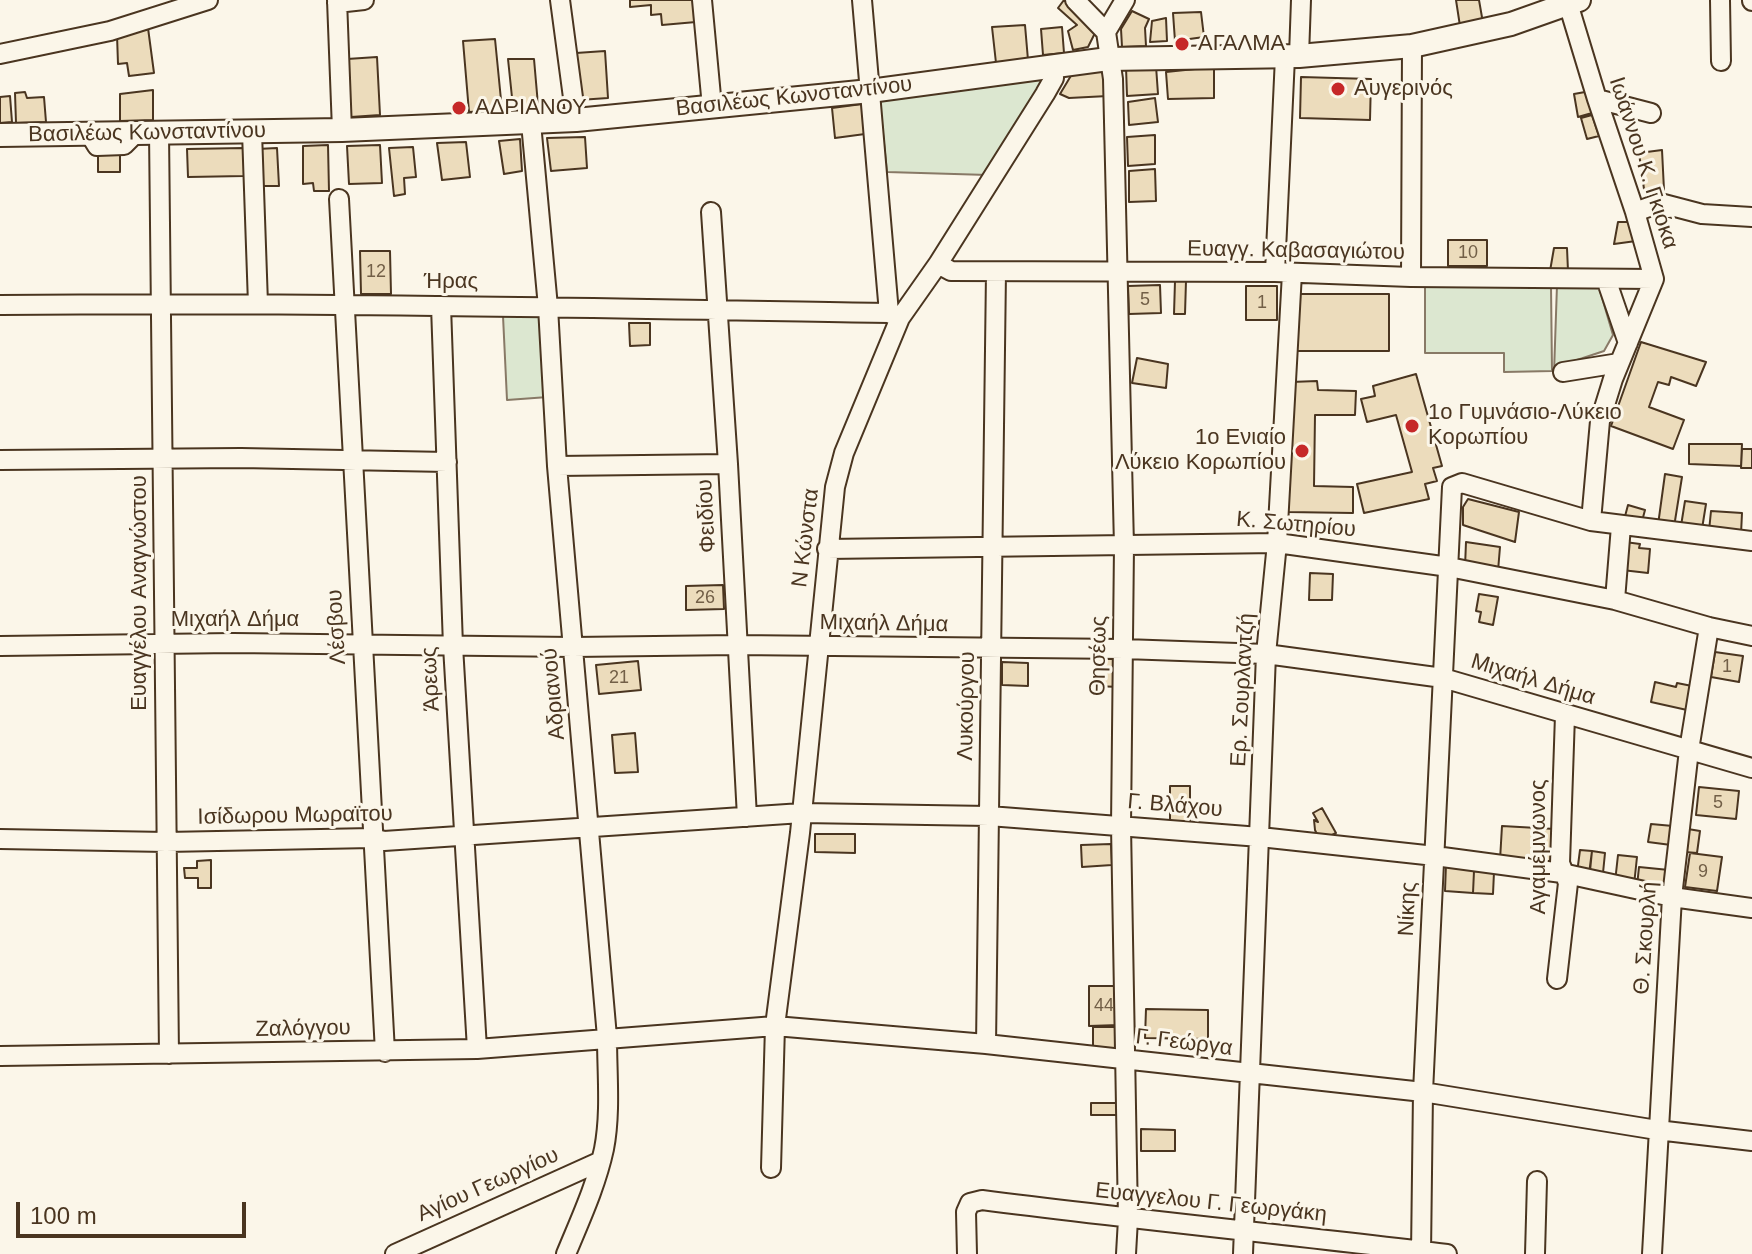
<!DOCTYPE html>
<meta charset="utf-8">
<style>
body{margin:0}
#map{position:relative;width:1752px;height:1254px;overflow:hidden;background:#fbf6e9;font-family:Arial,sans-serif}
canvas{display:block}
.scale{position:absolute;left:16px;top:1202px;width:230px;height:36px;box-sizing:border-box;border:4px solid #4a3520;border-top:0;padding-left:10px;font-size:24px;line-height:28px;white-space:nowrap;color:#4a3520;-webkit-text-stroke:6px #fbf6e9;paint-order:stroke}
</style>
<div id="map">
<canvas width="1752" height="1254"></canvas>
<div class="scale">100 m</div>
</div>
<script>
const ctx = document.querySelector('canvas').getContext('2d');
ctx.lineJoin = 'round';
function fillPath(path, color) {
  ctx.fillStyle = color;
  ctx.fill(path, 'evenodd');
}
function trace(path, color, width, dash) {
  ctx.strokeStyle = color;
  ctx.lineWidth = width;
  ctx.lineCap = dash ? 'butt' : 'round';
  ctx.setLineDash(dash || []);
  ctx.stroke(path);
}
function drawText(font, color, halo, rows, align = 'center') {
  ctx.font = font + ' Arial,sans-serif';
  ctx.lineWidth = 6;
  ctx.setLineDash([]);
  ctx.textBaseline = 'middle';
  ctx.strokeStyle = halo;
  ctx.fillStyle = color;
  for (const [text, x, y, turn = 0] of rows) {
    ctx.save();
    ctx.translate(x, y);
    ctx.rotate((+turn || 0) * Math.PI / 180);
    ctx.textAlign = isNaN(turn) ? turn : align;
    if (halo) ctx.strokeText(text, 0, 0);
    ctx.fillText(text, 0, 0);
    ctx.restore();
  }
}
const green = new Path2D(`
 M1045 78 988 175 887 172 879 95Z
 M1598 284 1613 335 1604 351 1562 365 1554 373 1557 285Z
 M1551 286 1552 371 1504 372V353H1425V287Z
 M540 315 548 397 507 400 503 316Z`);
fillPath(green, '#dce7d0');
trace(green, '#887966', 2);
const building = new Path2D(`
 M630 0H694L696 22 662 25 661 14 651 15V5L630 7Z
 M1064 0 1096 31 1088 47 1073 50 1068 31 1077 25 1058 8Z
 M1456 0H1479L1483 23 1460 26Z
 M1132 11 1149 19 1145 28 1146 46 1122 47 1121 29Z
 M1201 12 1204 37 1175 41 1173 13Z
 M1166 18 1167 41 1150 42 1152 21Z
 M1025 25 1028 60 996 63 992 27Z
 M1062 27 1064 53 1043 55 1041 29Z
 M148 28 154 73 129 76 127 63 118 64 117 35Z
 M495 39 502 110 469 112 463 41Z
 M605 51 608 98 579 100 576 53Z
 M377 57 380 115 351 117 347 59Z
 M508 59H534L538 105 513 107Z
 M1156 66 1158 94 1127 96 1126 67Z
 M1214 67V98L1168 99 1166 72Z
 M1107 71 1108 96 1069 98 1060 94 1072 74Z
 M1301 77 1371 79 1370 120 1300 118Z
 M153 90V120L120 121V94Z
 M25 92 27 98 44 97 46 122 16 123 15 93Z
 M1585 92 1592 113 1578 117 1574 94Z
 M10 96 12 122 0 123V97Z
 M1155 98 1158 122 1129 125 1128 102Z
 M862 104 865 134 835 138 832 108Z
 M1592 115 1599 136 1587 139 1581 118Z
 M1155 135V164L1128 166 1127 137Z
 M585 137 587 168 551 171 547 138Z
 M520 139 522 171 504 174 499 141Z
 M466 142 470 177 442 180 437 143Z
 M328 145 329 191H314L313 183 303 184V146Z
 M380 145 382 183 349 184 347 146Z
 M413 147 416 177 404 178 405 194 394 196 389 148Z
 M98 148H120V172H98Z
 M244 148V176L188 177 187 149Z
 M277 148 279 186H260L257 149Z
 M1662 150 1664 190 1644 189 1639 153Z
 M1155 169 1156 201 1129 202V171Z
 M1618 222H1631L1636 241 1614 244Z
 M1448 240H1487V266H1448Z
 M1554 248H1567L1568 271H1550Z
 M360 251H390L391 294H361Z
 M1175 281H1186L1185 314H1174Z
 M1160 285 1161 313 1129 314 1128 286Z
 M1246 286H1277V320H1246Z
 M1296 294H1389V351H1297Z
 M629 323H650V345L630 346Z
 M1641 342 1706 362 1696 386 1671 377 1669 385 1658 382 1649 407 1684 420 1673 449 1611 426Z
 M1137 358 1168 364 1166 388 1132 383Z
 M1416 374 1442 466 1433 468 1437 481 1425 484 1429 499 1364 513 1357 484 1412 472 1396 415 1367 422 1361 399 1375 396 1373 386Z
 M1317 381 1318 390 1356 391 1355 415H1315L1314 486 1353 487V513L1287 512 1291 382Z
 M1689 444H1742L1741 466 1689 464Z
 M1742 449H1752V468H1741Z
 M1665 474 1682 477 1674 527 1658 525Z
 M1468 499 1519 512 1515 542 1463 525V507Z
 M1685 501 1706 504 1701 535 1680 532Z
 M1628 505 1645 510 1641 525 1624 520Z
 M1711 511 1742 513 1741 534 1709 531Z
 M1466 542 1500 547 1498 571 1465 567Z
 M1625 542 1640 544 1639 548 1650 549 1648 573 1622 570Z
 M1310 573 1333 574 1332 600H1309Z
 M723 585 724 609 686 610V586Z
 M1479 594 1498 597 1493 625 1479 622 1481 612 1476 611Z
 M1715 652 1743 656 1739 682 1711 677Z
 M1094 659H1120V687L1094 686Z
 M638 661 641 690 599 694 596 665Z
 M1002 662 1028 663V686L1002 685Z
 M1655 682 1676 687 1677 683 1692 686 1687 710 1651 702Z
 M635 733 638 772 615 773 612 735Z
 M1170 786H1190V824H1170Z
 M1699 787 1739 791 1736 819 1696 815Z
 M1322 808 1336 833 1320 841 1315 830 1314 820 1318 822 1313 813Z
 M1651 824 1673 826 1671 845 1648 842Z
 M1502 826 1555 829 1553 863 1500 860Z
 M1688 829 1700 831 1697 853 1685 852Z
 M815 834H855V853L815 852Z
 M1111 844 1112 865 1082 867 1081 845Z
 M1580 850 1592 851 1589 874 1577 873Z
 M1592 851 1605 853 1603 873 1590 871Z
 M1690 853 1722 857 1717 891 1685 887Z
 M1618 855 1637 857 1634 885 1615 882Z
 M211 860V888H198V878H185L184 868H197V861Z
 M1446 864 1474 871 1473 893 1445 891Z
 M1639 867 1669 870 1667 890 1637 886Z
 M1474 871 1494 872 1493 894 1473 893Z
 M1089 986H1119V1025L1089 1026Z
 M1146 1009 1208 1010V1039L1145 1038Z
 M1093 1027H1120L1119 1053H1093Z
 M1091 1103H1116L1117 1115H1091Z
 M1141 1129 1175 1130V1151H1141Z`);
fillPath(building, '#ecdcbc');
trace(building, '#4a3520', 2);
const minor = new Path2D(`
 M337 0 342 130
 M560 0 576 120
 M702 0 712 107
 M862 0 889 313
 M1075 0 1106 32
 M1125 0 1106 32 1113 79 1124 546 1121 826 1128 1219 1126 1254
 M1567 0 1597 99 1635 212 1654 279 1613 379 1600 421 1591 521
 M1720 0 1721 61
 M1752 0V1
 M337 3 364 0
 M0 54 110 31 208 0
 M1299 56 1301 0
 M1597 99 1651 113
 M531 123 548 307 557 466 607 1037C607 1074 611 1113 604 1149 596 1186 580 1220 566 1254
 M159 132 169 1054
 M252 132 258 304
 M89 133 97 146 124 145 137 132
 M339 199 385 1052
 M711 212 728 464 747 817
 M1635 212 1660 203 1702 214 1752 217
 M938 264 951 271 1275 272 1411 277 1654 279
 M1275 272 1285 57
 M1411 277 1412 46
 M1606 279 1628 343
 M0 305C296 302 593 308 889 313L900 318
 M441 306 453 646 477 1049
 M1563 372 1619 363
 M0 460 241 458 447 462
 M557 466 728 464
 M827 549 1277 543 1449 567 1615 600 1709 627 1752 636
 M1615 600 1621 526
 M0 646 233 643 573 647 737 645 1124 649 1266 654 1443 678 1752 768
 M0 839 166 842 372 838 384 841 802 813 989 816 1260 837 1435 856 1562 873 1672 897 1752 908
 M1557 979 1568 883 1560 863 1565 715
 M986 1044 996 272
 M0 1056 477 1049 775 1026 986 1044 1423 1092 1657 1130 1752 1141
 M771 1168 775 1026 800 833 835 487 844 453 900 318 938 264 1045 94 1054 78 1053 65
 M395 1254 601 1161
 M967 1254 966 1212 970 1203 982 1200C1137 1220 1292 1235 1447 1254
 M1243 1254 1266 654 1277 543 1292 273
 M1421 1254 1423 1092 1452 487 1462 483 1591 521 1752 541
 M1535 1254 1537 1181
 M1652 1254 1672 897 1689 750 1709 627`);
const major = new Path2D(`
 M0 135 342 130 576 120 870 91 1108 59 1299 56 1412 46 1511 24 1579 0`);
trace(minor, '#4a3520', 22);
trace(major, '#4a3520', 26);
trace(minor, '#fbf6e9', 18);
trace(major, '#fbf6e9', 22);
for (const [x, y, r, color] of [
 [1182,44,8,"#c62828"],
 [1338,89,8,"#c62828"],
 [459,108,8,"#c62828"],
 [1412,426,8,"#c62828"],
 [1302,451,8,"#c62828"]
]) {
  const dot = new Path2D();
  dot.arc(x, y, r, 0, 2 * Math.PI);
  ctx.fillStyle = color;
  ctx.fill(dot);
  trace(dot, '#fbf6e9', 3);
}
drawText('18px', '#725f47', null, [
 ["10",1468,253],
 ["12",376,272],
 ["5",1145,300],
 ["1",1262,303],
 ["26",705,598],
 ["1",1727,667],
 ["21",619,678],
 ["5",1718,803],
 ["9",1703,872],
 ["44",1104,1006]
]);
drawText('22px', '#4a3520', '#fbf6e9', [
 ["ΑΓΑΛΜΑ",1198,44],
 ["Αυγερινός",1354,89],
 ["ΑΔΡΙΑΝΟΥ",475,108],
 ["1ο Γυμνάσιο-Λύκειο",1428,413],
 ["Κορωπίου",1428,438],
 ["1ο Ενιαίο",1286,438,"right"],
 ["Λύκειο Κορωπίου",1286,463,"right"]
], 'left');
drawText('22px', '#4a3520', '#fbf6e9', [
 ["Βασιλέως Κωνσταντίνου",794,97,-6],
 ["Βασιλέως Κωνσταντίνου",147,133,-1],
 ["Ιωάννου Κ. Γκιόκα",1643,163,72],
 ["Ευαγγ. Καβασαγιώτου",1296,251,1],
 ["Ήρας",451,282],
 ["Φειδίου",707,516,-93],
 ["Κ. Σωτηρίου",1296,525,5],
 ["Ν Κώνστα",806,538,-83],
 ["Ευαγγέλου Αναγνώστου",140,593,-90],
 ["Μιχαήλ Δήμα",235,620],
 ["Μιχαήλ Δήμα",884,624,1],
 ["Λέσβου",337,627,-93],
 ["Θησέως",1099,656,-89],
 ["Άρεως",431,679,-93],
 ["Μιχαήλ Δήμα",1533,680,17],
 ["Ερ. Σουρλαντζή",1243,690,-87],
 ["Αδριανού",554,694,-95],
 ["Λυκούργου",967,706,-89],
 ["Γ. Βλάχου",1175,806,5],
 ["Ισίδωρου Μωραϊτου",295,816,-1],
 ["Αγαμέμνωνος",1539,847,-90],
 ["Νίκης",1408,909,-87],
 ["Θ. Σκουρλή",1646,938,-86],
 ["Ζαλόγγου",303,1029,-1],
 ["Γ. Γεώργα",1184,1043,7],
 ["Αγίου Γεωργίου",488,1185,-24],
 ["Ευαγγελου Γ. Γεωργάκη",1211,1203,6]
]);
</script>
